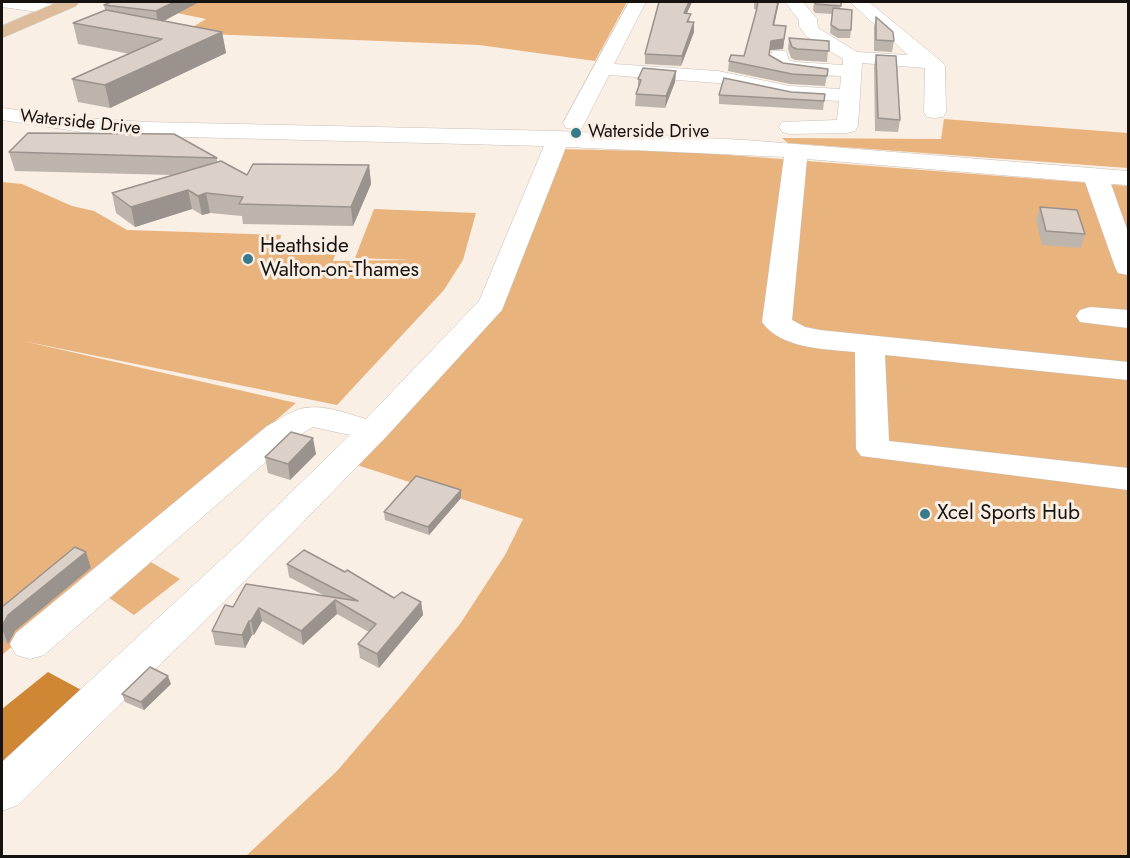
<!DOCTYPE html>
<style>
body{margin:0}
#map{position:relative;width:1130px;height:858px;overflow:hidden;background:#faefe5;font-family:Jost,sans-serif}
canvas{display:block}
.frame{position:absolute;inset:0;border:3px solid #16120f;pointer-events:none}
</style>
<div id="map">
<canvas width="1130" height="858"></canvas>
<div class="frame"></div>
</div>
<script>
const ctx = document.querySelector('canvas').getContext('2d');
ctx.lineJoin = 'round';
function fillPath(path, color) {
  ctx.fillStyle = color;
  ctx.fill(path, 'evenodd');
}
function trace(path, color, width, dash) {
  ctx.strokeStyle = color;
  ctx.lineWidth = width;
  ctx.lineCap = dash ? 'butt' : 'round';
  ctx.setLineDash(dash || []);
  ctx.stroke(path);
}
function drawText(font, color, halo, rows, align = 'center') {
  ctx.font = font + ' Jost,sans-serif';
  ctx.lineWidth = 6;
  ctx.setLineDash([]);
  ctx.textBaseline = 'middle';
  ctx.strokeStyle = halo;
  ctx.fillStyle = color;
  for (const [text, x, y, turn = 0] of rows) {
    ctx.save();
    ctx.translate(x, y);
    ctx.rotate((+turn || 0) * Math.PI / 180);
    ctx.textAlign = isNaN(turn) ? turn : align;
    if (halo) ctx.strokeText(text, 0, 0);
    ctx.fillText(text, 0, 0);
    ctx.restore();
  }
}
fillPath(new Path2D(`
 M157 2H627L595 61 479 45 183 33 206 19 177 13Z
 M944 119 1128 133V168L788 143 782 138 941 139Z
 M558 149 691 152 1128 186V856H246L337 771 402 695 460 624 505 555 523 519 354 464 501 308Z
 M2 182 22 184 72 206 94 211 127 230 281 235 280 241 284 245 338 247 333 261 411 260 355 258 374 209 476 213 463 260 444 290 337 405 23 341 296 403 2 655Z
 M142 557 180 579 134 615 99 591Z`), '#e9b37e');
fillPath(new Path2D(`
 M48 672 85 692 20 758 2 771V709Z`), '#cf8635');
const minor = new Path2D(`
 M2 2H36L58 5 61 9 58 13 52 14 2 7Z
 M629 2H646L614 64 718 71 790 86 840 89 841 76C824 75 780 78 769 63L772 51H786L789 60 795 62 843 65V59L806 36 799 26V20L785 2H803L817 19 818 28 857 52 908 55 851 3 869 2 942 62 945 66 946 112 943 117 935 118 927 117 924 112 925 68 862 63 858 126 855 131 847 133 790 134 782 132 779 127 782 122 837 120 839 101 790 98 718 83 609 75 582 128 574 129 566 128 563 123Z
 M2 108 82 118 147 122 558 131 746 140 1128 171V185L1111 184 1128 232V275L1118 273 1115 267 1085 182 807 159 792 320 805 327 820 330 1128 362V380L885 355 889 441 1128 468V490L861 456 856 449 855 352C825 349 781 349 762 322L784 157 566 147 502 310 385 438 262 564 18 805 2 811V762L236 546 350 435 313 427 291 440 44 655 30 659 16 655 10 644 16 633 267 426C277 421 286 414 297 410 318 402 345 413 366 419L479 301 544 146 147 136 82 132 2 120Z
 M1090 307 1128 310V328L1080 322 1076 316 1080 310Z`);
const major = new Path2D(`
 M57 2H79L76 6 2 38V26Z`);
trace(minor, '#c8beb4', 1);
trace(major, '#d0d0cf', 1);
fillPath(minor, '#fff');
fillPath(major, '#ddbc9b');
fillPath(new Path2D(`
 M199 2 164 21 222 32 226 53 110 108 78 102 72 79 130 54 78 44 73 23 105 10 104 5Z
 M659 2H692L687 13 690 22H694V32L681 66 645 64V54Z
 M754 2H779L774 25 786 26 783 49 770 50 769 55 783 63 828 69 825 86 790 84 728 71 729 61 744 56 757 9H754Z
 M814 2H841L840 9 851 30 850 38H838L830 33 832 14 815 13 813 10Z
 M876 17 894 41 892 52 874 51V27Z
 M789 38 829 41 827 62 795 60 791 58 788 49Z
 M876 55 900 120 898 132 875 131 874 66Z
 M676 71 675 82 665 108 635 106 636 94 638 88V79Z
 M791 92 825 94 823 110 719 104V95Z
 M9 152 217 158V162L247 175 369 165 371 184 353 226 243 224 242 216 210 213 202 215 192 209 135 227 116 213 112 193 172 175 15 171Z
 M1040 207 1085 234 1081 248 1042 245 1036 220Z
 M316 454 290 480 268 473 265 457Z
 M461 498 429 535 385 520 384 512Z
 M287 564 394 598 421 602 423 615 379 668 360 658 358 644 369 632 337 614 303 645 262 621 254 635H252L245 648 215 645 212 631 233 607 325 596 289 577Z
 M91 568 15 631 8 644 2 640V607Z
 M171 684 144 710 125 702 122 694Z`), '#bdb4ac');
fillPath(new Path2D(`
 M174 2H199L158 24 156 11Z
 M689 2H692L683 22 684 13Z
 M778 2H779L772 35 773 25Z
 M694 22V32L681 66 682 56Z
 M786 26 783 49 770 50 768 65 771 41Z
 M222 32 226 53 110 108 105 85Z
 M676 71 675 82 665 108 666 96Z
 M369 165 371 184 353 226 351 207Z
 M188 190 192 209 135 227 131 207Z
 M206 193 210 213 202 215 198 196Z
 M313 438 316 454 290 480 288 464Z
 M461 490V498L429 535 428 527Z
 M86 552 91 568 15 631 8 644 2 628 8 615Z
 M335 600 337 614 303 645 301 631Z
 M421 602 423 615 379 668 377 654Z
 M259 608 262 621 254 635 251 621Z
 M249 621 252 635 245 648 242 635Z
 M168 676 171 684 144 710 141 702Z`), '#9a928c');
const building = new Path2D(`
 M111 2H174L156 11 104 5Z
 M659 2H689L684 13 691 14 687 22H694L682 56 645 54Z
 M758 2H778L773 25 786 26 784 39 771 41 769 55 783 63 828 69 827 76 792 74 729 61 731 55 744 56 756 12Z
 M814 2H841V6L816 4Z
 M833 8 852 10 851 30H839L831 25Z
 M106 10 222 32 105 85 72 79 162 39 73 23Z
 M876 17 893 32 894 41 876 40Z
 M789 38 829 41V51L797 49 792 47Z
 M876 55 896 56 900 120 878 118Z
 M643 68 676 71 666 96 636 94 641 80 638 79Z
 M724 78 791 92 825 94 824 101 719 95Z
 M28 133 174 134 217 158 9 152Z
 M221 161 247 175 253 164 369 165 351 207 239 204 243 197 206 193 198 196 188 190 131 207 112 193Z
 M1040 207 1077 210 1085 234 1046 231Z
 M291 432 313 438 288 464 265 457Z
 M416 476 461 490 428 527 384 512Z
 M75 547 86 552 8 615 2 626V607Z
 M304 550 345 572 347 570 394 598 402 592 421 602 377 654 358 644 376 624 335 600 301 631 259 608 251 621H249L242 635 212 631 225 605 233 607 246 584 358 601 287 564Z
 M150 667 168 676 141 702 122 694Z`);
fillPath(building, '#dcd1c8');
trace(building, '#9a928c', 1.5);
for (const [x, y, r, color] of [
 [576,133,6,"#377b8b"],
 [248,259,6,"#377b8b"],
 [925,514,6,"#377b8b"]
]) {
  const dot = new Path2D();
  dot.arc(x, y, r, 0, 2 * Math.PI);
  ctx.fillStyle = color;
  ctx.fill(dot);
  trace(dot, '#faefe5', 2);
}
drawText('18px', '#16120f', '#faefe5', [
 ["Waterside Drive",80,123,6]
]);
drawText('18px', '#16120f', '#faefe5', [
 ["Waterside Drive",588,133]
], 'left');
drawText('21px', '#16120f', '#faefe5', [
 ["Heathside",260,247],
 ["Walton-on-Thames",260,271],
 ["Xcel Sports Hub",937,514]
], 'left');
</script>
